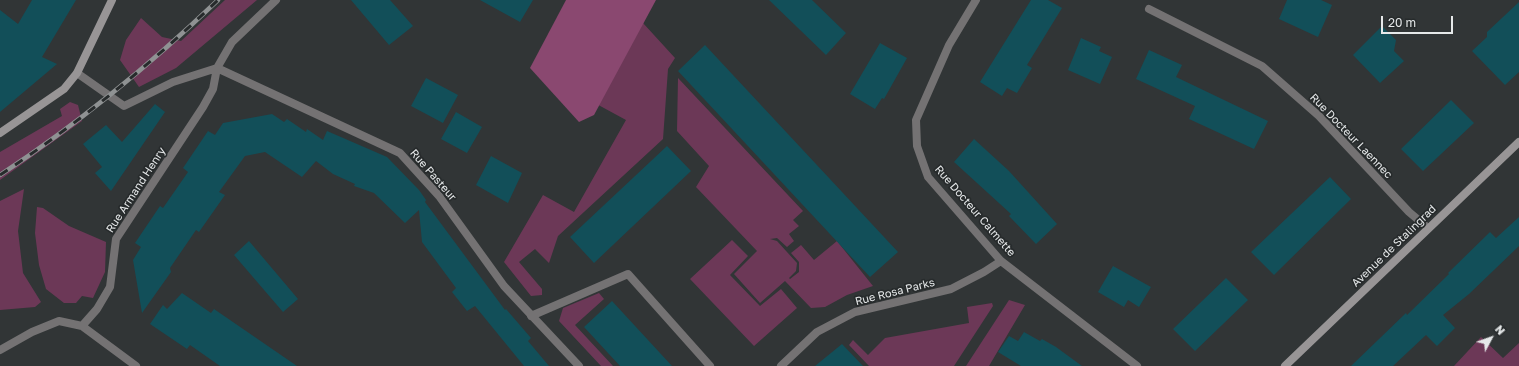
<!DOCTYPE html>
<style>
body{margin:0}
#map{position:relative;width:1519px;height:366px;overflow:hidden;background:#313536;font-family:"Golos Text",sans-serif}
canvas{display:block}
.north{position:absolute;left:1471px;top:318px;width:40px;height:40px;-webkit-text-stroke:3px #272b2c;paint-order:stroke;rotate:49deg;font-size:11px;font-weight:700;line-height:16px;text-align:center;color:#e6e9ea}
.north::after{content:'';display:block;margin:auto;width:14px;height:18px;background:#e6e9ea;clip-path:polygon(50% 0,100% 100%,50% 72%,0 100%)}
.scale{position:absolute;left:1381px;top:16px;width:72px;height:18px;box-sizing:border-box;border:2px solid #e6e9ea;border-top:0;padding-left:5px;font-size:12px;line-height:14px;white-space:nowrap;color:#e6e9ea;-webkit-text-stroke:3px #272b2c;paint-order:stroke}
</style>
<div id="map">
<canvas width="1519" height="366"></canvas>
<div class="north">N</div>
<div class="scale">20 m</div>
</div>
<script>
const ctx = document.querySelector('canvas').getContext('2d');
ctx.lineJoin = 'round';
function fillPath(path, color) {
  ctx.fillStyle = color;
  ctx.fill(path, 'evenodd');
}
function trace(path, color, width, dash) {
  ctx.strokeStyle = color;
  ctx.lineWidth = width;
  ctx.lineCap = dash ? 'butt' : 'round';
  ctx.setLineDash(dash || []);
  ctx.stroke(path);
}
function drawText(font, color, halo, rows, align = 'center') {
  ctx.font = font + ' "Golos Text",sans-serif';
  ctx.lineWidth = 3.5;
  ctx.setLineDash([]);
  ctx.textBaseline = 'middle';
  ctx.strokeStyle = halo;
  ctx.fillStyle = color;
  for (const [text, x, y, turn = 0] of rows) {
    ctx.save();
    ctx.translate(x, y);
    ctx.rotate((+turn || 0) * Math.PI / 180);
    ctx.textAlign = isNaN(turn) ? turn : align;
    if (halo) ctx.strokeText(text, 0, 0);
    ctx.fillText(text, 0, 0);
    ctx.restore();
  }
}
fillPath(new Path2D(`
 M225 0H257L176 68 139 87 120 60 126 40 141 18 162 37 181 41Z
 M643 23 675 58 668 69 663 139 558 236 549 263 535 249 519 262 542 289V295L531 296 504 262 543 195 574 212 626 120 591 101Z
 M678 78 803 211 793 220 799 226 789 234 794 241 787 247 777 238 770 239 777 241 797 263 796 271 789 278 790 279 799 272V262L791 253 801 245 814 260 837 241 873 286 847 295 825 307 811 308 785 281 760 303 734 274 757 251 696 187 709 166 677 131Z
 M70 102 78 105 82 121 0 180V152L62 116 60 109Z
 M24 189 18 231 23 273 41 302 35 307 0 310V201Z
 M37 207 43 208 69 226 106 242 105 272 93 298 82 296 76 303H64L46 289 39 265 35 233Z
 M732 240 748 256 730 275 760 306 781 289 797 308 754 346 690 279Z
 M599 293 604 299 575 325 613 366H601L559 321 563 308Z
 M1009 300 1025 305 989 366H966Z
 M992 303 993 306 954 366H869L849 345 853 340 868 355 885 338 969 323 967 307Z
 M1481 337 1503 358 1519 343V366H1454Z`), '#6c3857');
fillPath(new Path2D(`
 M566 0H656L594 115 579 122 530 68Z`), '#8a4870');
fillPath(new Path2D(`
 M32 0H76L42 57 57 64 0 112V10L18 24Z
 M351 0H390L413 26 389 45Z
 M480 0H533L520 22Z
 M769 0H812L846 33 826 55Z
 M1031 0H1048L1062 8 1027 65 1032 68 1017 93 1007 88 1002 96 980 82Z
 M1287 0H1321L1332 5 1318 37 1279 19Z
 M1519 2V72L1505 85 1472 51 1487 37V32Z
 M1382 26 1396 40 1394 51 1404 61 1380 83 1353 55Z
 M1081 38 1101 47 1099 51 1112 57 1100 84 1068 70Z
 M880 43 907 58 884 99 882 98 875 109 850 94Z
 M705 45 898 252 870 277 678 71Z
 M1149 50 1182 65 1176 77 1268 121 1254 149 1189 119 1195 106 1136 79Z
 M426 78 458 95 443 123 411 106Z
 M1451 100 1474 123 1423 171 1401 149Z
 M155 104 165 112 111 191 95 173 102 167 83 144 106 125 122 142Z
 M456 112 482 127 467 153 441 139Z
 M272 114 284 122 287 119 306 132 307 129 323 140 327 131 387 157 419 190 426 200 425 202 505 310 506 309 531 338 528 341 549 366H524L475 306 467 311 452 292 456 288 422 242 419 210 405 223 374 193 354 186 355 184 333 174 316 161 302 177 265 152 245 156 219 192 225 195 199 232 196 230 170 268 171 272 142 313 133 260 141 247 135 243 160 206 163 208 188 172 183 168 208 131 215 135 223 123Z
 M974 139 1009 171 1057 224 1036 244 1009 216 1011 214 954 162Z
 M667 146 691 171 594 263 570 237Z
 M491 156 522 173 508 203 476 185Z
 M1330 177 1351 199 1274 275 1251 252Z
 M1519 217V246L1469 294 1443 315 1455 328 1437 346 1426 335 1393 366H1351L1406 313 1407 315 1449 274 1448 273 1490 232 1496 238Z
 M249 241 298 299 283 312 234 255Z
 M1113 266 1151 287 1139 307 1128 300 1124 307 1098 292Z
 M1226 278 1248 300 1195 351 1173 329Z
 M182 293 211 313 214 309 297 366H220L190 345 187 349 150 324 163 305 167 309Z
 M612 301 672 366H620L584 327Z
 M1024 332 1040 341 1042 339 1056 347 1082 366H1021L998 352 1009 336 1018 341Z
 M842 344 863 366H815Z`), '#124f59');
trace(new Path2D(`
 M976 0 949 45 916 120 917 146 928 177 1001 261 1137 366
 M1149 9 1262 66 1319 116 1409 212 1428 228
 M77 73 124 106 173 82 217 68 232 42 276 0
 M531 316 628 274 710 366
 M82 326 97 309 110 287 116 239 203 107 213 89 217 68 400 153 439 196 504 286 579 366
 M0 350 32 332 59 321 82 326 136 366
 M781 366 817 332 855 312 951 289 984 272 1001 261`), '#747273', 8);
trace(new Path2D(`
 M0 133 64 89 77 73 112 0
 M1285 366 1519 142`), '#989596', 8);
const rail = new Path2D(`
 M0 175C79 123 150 65 218 0`);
trace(rail, '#8f9293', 4.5);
trace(rail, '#272b2c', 3, [9]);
drawText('11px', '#e6e9ea', '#272b2c', [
 ["Rue Docteur Laennec",1351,136,46],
 ["Rue Pasteur",433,175,49],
 ["Rue Armand Henry",136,190,-57],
 ["Rue Docteur Calmette",975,211,49],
 ["Avenue de Stalingrad",1394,246,-44],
 ["Rue Rosa Parks",895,292,-14]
]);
</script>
